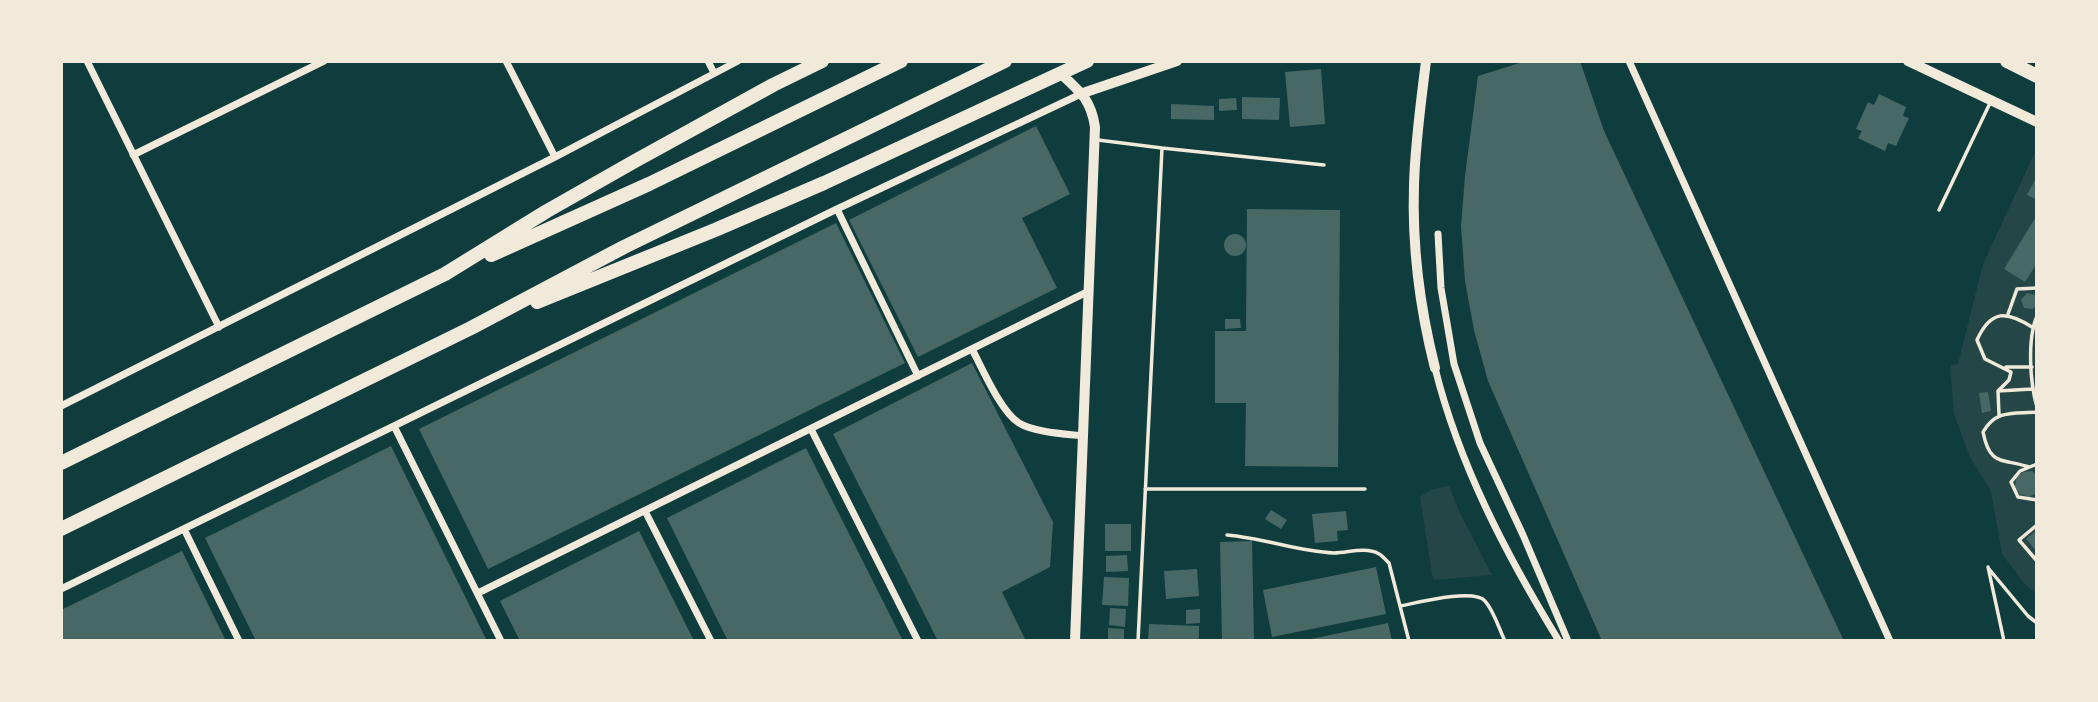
<!DOCTYPE html>
<style>
body{margin:0}
#map{position:relative;width:2098px;height:702px;overflow:hidden;background:#0f3d3e;font-family:Raleway,sans-serif}
canvas{display:block}
.frame{position:absolute;inset:0;border:63px solid #f1e9da;pointer-events:none}
</style>
<div id="map">
<canvas width="2098" height="702"></canvas>
<div class="frame"></div>
</div>
<script>
const ctx = document.querySelector('canvas').getContext('2d');
ctx.lineJoin = 'round';
function fillPath(path, color) {
  ctx.fillStyle = color;
  ctx.fill(path, 'evenodd');
}
function trace(path, color, width, dash) {
  ctx.strokeStyle = color;
  ctx.lineWidth = width;
  ctx.lineCap = dash ? 'butt' : 'round';
  ctx.setLineDash(dash || []);
  ctx.stroke(path);
}
fillPath(new Path2D(`
 M2036 150 2037 595 2024 583 2002 554 1991 491 1970 457 1954 414 1950 365 1958 364 1983 264Z
 M1449 486 1459 511 1492 575 1433 580 1420 497 1432 489Z`), '#244646');
fillPath(new Path2D(`
 M1526 61H1580L1604 131 1844 641H1602L1488 381 1474 330 1465 281 1461 226 1465 176 1478 76Z
 M1321 69 1325 124 1290 127 1285 72Z
 M1879 94 1906 107 1903 116 1909 118 1896 146 1888 143 1885 151 1858 138 1862 131 1856 129 1868 102 1874 105Z
 M1242 97 1280 98 1279 120 1242 119Z
 M1236 98 1237 110 1219 111V99Z
 M1171 104 1214 106V120L1171 119Z
 M1036 126 1070 194 1022 218 1057 288 918 357 849 220Z
 M2037 176V200L2027 195Z
 M1247 209 1340 210 1338 467 1245 466 1246 403H1215V331H1246Z
 M2037 215V263L2025 282 2004 269Z
 M836 223 905 363 488 569 419 429Z
 M1224 245a11 11 0 1 1 22 0a11 11 0 1 1-22 0Z
 M2027 293 2035 295 2037 304 2033 309 2024 308 2021 300Z
 M1225 319H1240L1241 328 1225 329Z
 M972 363 1053 522 1050 567 1002 592 1026 641H938L833 434Z
 M1988 392 1991 411 1982 413 1979 393Z
 M391 446 487 641H256L205 538Z
 M806 448 829 494 903 641H728L713 611 667 518Z
 M2032 471 2037 475V493L2029 497 2020 494 2015 487 2016 478 2023 472Z
 M1271 510 1287 520 1281 529 1265 519Z
 M1346 511 1348 530 1337 531 1338 541 1315 543 1312 514Z
 M1105 524H1131V551H1105Z
 M2037 530V552L2026 539Z
 M639 531 694 641H520L500 601Z
 M1252 541 1254 641H1222L1220 542Z
 M182 551 226 641H61V610Z
 M1127 555 1128 571 1106 572V556Z
 M1376 567 1386 614 1272 637 1263 590Z
 M1197 569 1199 596 1166 599 1164 571Z
 M1104 577 1129 578 1128 606 1102 605Z
 M1110 608 1126 609 1125 627 1109 625Z
 M1200 609V623L1186 624V610Z
 M1388 623 1392 641H1306V640Z
 M1149 624 1199 626V641H1148Z
 M1108 628 1124 629V641H1108Z`), '#486865');
trace(new Path2D(`
 M2008 314 2017 289 2037 288
 M2037 316C2027 339 2030 383 2037 407
 M2006 367H2032
 M1998 391 2009 380 2011 372 1985 359 1977 340C1991 309 2007 311 2032 327
 M1999 415 1998 391 2032 389
 M2037 464 2020 471 2011 482 2018 497 2037 500
 M2029 467C2002 458 1990 467 1983 432 1996 409 2013 414 2037 412
 M2037 525 2019 540 2037 561
 M1988 567 2004 641
 M1989 569 2028 616 2037 623`), '#f1e9da', 3.5);
trace(new Path2D(`
 M1098 140 1162 148
 M1939 210 1991 101
 M1145 489H1365
 M1227 535C1263 538 1297 551 1334 553 1346 553 1360 548 1371 551 1379 552 1383 557 1389 563L1409 641
 M1400 606C1416 603 1474 588 1485 601 1494 611 1499 629 1505 641
 M1138 641 1162 148 1324 165`), '#f1e9da', 3.5);
trace(new Path2D(`
 M87 61 219 327
 M506 61 555 157
 M708 61 714 73
 M1629 61 1890 641
 M133 155 324 61
 M837 209 918 376
 M1438 234 1441 288 1454 364 1480 443 1523 535 1568 641
 M972 349C982 368 1001 412 1019 423 1033 432 1066 434 1083 436
 M1435 368C1459 465 1507 556 1559 641
 M61 406 555 157 738 61
 M394 426 501 641
 M811 429 918 641
 M645 511 711 641
 M184 529 239 641
 M61 589 837 209 1083 93
 M478 593 1089 291`), '#f1e9da', 7);
trace(new Path2D(`
 M1426 61C1421 102 1415 144 1414 185 1412 247 1420 309 1435 368
 M1908 61 2037 122
 M1060 73C1080 91 1091 100 1095 127L1075 641
 M1083 93 1177 61`), '#f1e9da', 10);
trace(new Path2D(`
 M2007 61 2037 76
 M491 255 649 184 901 61
 M537 302 715 230 824 183 1087 61
 M61 463 445 274 547 211 635 161 773 85 822 61
 M61 529 471 328 624 247 1005 61`), '#f1e9da', 14);
</script>
